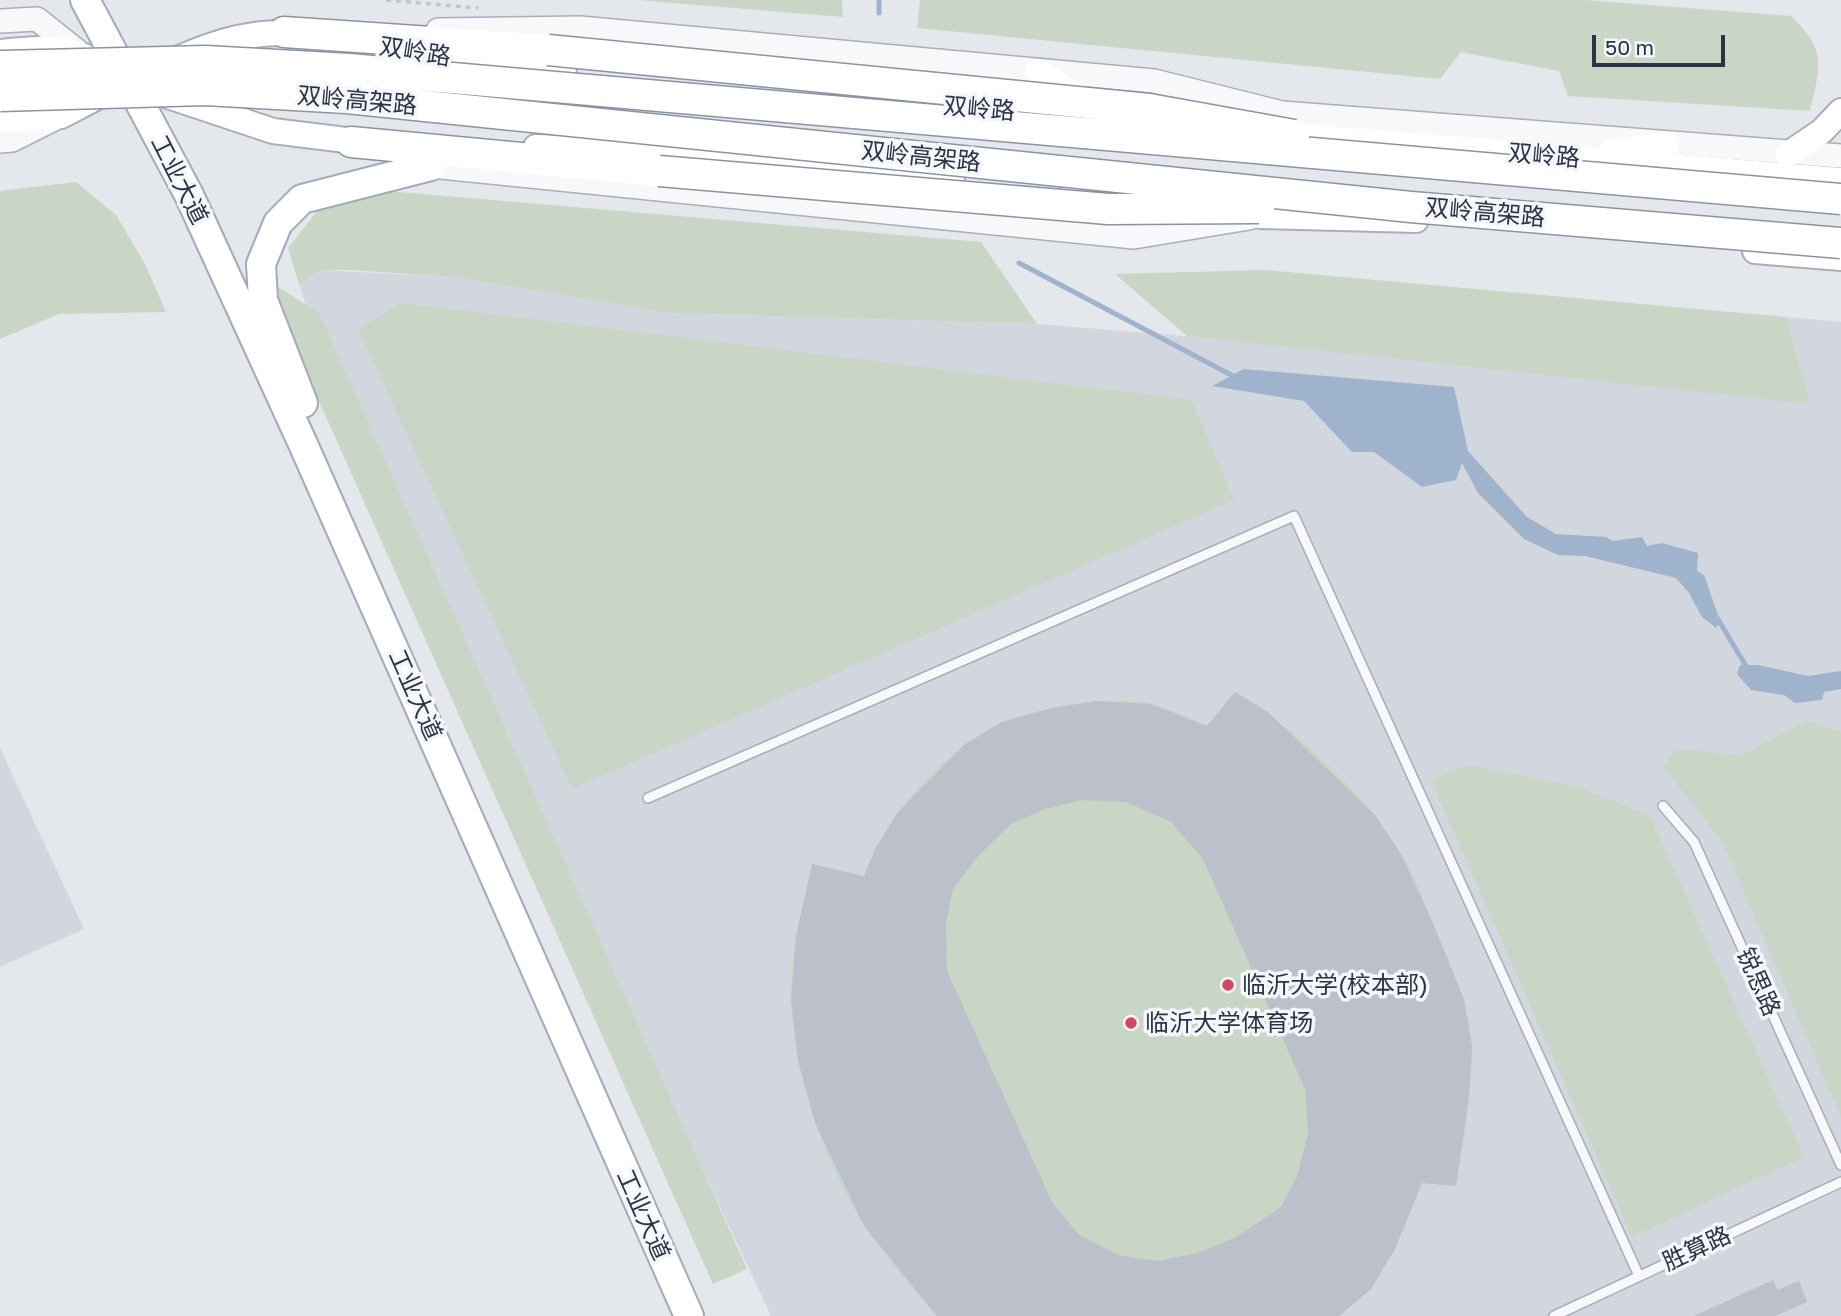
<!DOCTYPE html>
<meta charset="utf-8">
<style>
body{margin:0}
#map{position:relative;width:1841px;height:1316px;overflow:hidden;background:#e4e7ec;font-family:"Golos Text",sans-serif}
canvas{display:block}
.scale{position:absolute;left:1592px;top:35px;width:133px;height:32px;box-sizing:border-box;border:4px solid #2b3445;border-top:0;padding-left:9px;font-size:21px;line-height:24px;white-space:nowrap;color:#2b3445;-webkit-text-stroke:5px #f4f6f9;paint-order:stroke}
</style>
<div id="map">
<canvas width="1841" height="1316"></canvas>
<div class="scale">50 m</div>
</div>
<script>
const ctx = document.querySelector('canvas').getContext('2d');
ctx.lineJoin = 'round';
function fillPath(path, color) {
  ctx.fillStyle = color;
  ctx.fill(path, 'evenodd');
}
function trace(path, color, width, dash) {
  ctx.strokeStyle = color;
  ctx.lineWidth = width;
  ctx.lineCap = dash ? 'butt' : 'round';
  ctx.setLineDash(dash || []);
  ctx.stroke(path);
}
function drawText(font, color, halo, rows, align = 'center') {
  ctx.font = font + ' "Golos Text","Noto Sans SC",sans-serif';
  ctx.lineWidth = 7;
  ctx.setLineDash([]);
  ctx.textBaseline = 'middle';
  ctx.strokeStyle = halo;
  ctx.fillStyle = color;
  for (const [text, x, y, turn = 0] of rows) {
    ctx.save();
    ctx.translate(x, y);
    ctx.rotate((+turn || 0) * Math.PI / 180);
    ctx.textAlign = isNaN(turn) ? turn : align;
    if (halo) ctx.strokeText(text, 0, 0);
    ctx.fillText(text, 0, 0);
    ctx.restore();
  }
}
fillPath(new Path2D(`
 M320 270 454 277 668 313 1037 324 1245 341 1809 403 1786 317 1841 322V1316H771L461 654 312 325 299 284Z
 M0 748 84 929 0 967Z`), '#d2d6de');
fillPath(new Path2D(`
 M638 0H842L843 17Z
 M920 0H1585L1791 16C1827 51 1821 65 1810 111L1568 96 1559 71 1461 52 1440 79 917 28Z
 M76 182 116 215 145 264 166 312 59 314 0 339V191Z
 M376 190 981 242 1037 324 668 313 454 277 351 270H320L299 284 288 248 322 205Z
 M1265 270 1786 317 1810 404 1187 336 1115 274Z
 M264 278 319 313 747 1269 713 1284Z
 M401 303 1192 400 1234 500 572 789 358 329Z
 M1235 692C1296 730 1365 792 1401 854 1419 884 1431 919 1445 952 1457 982 1471 1014 1472 1048 1473 1094 1463 1141 1456 1186L1422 1183 1395 1249 937 1316C912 1287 885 1258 864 1225 823 1159 794 1078 791 1000 790 954 802 909 812 864L864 876C889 813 939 754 1000 724 1021 713 1049 708 1072 704 1097 701 1128 698 1152 704 1171 709 1189 719 1207 726Z
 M1807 721 1841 732V1117L1722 841 1664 768 1674 748 1740 756Z
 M1467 765 1579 787 1650 816 1804 1157 1632 1237 1431 780Z`), '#c9d6c5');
fillPath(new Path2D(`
 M1244 369 1454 387 1468 451 1527 517 1556 534 1606 537 1613 541 1642 537 1647 546 1662 543 1698 553 1697 571 1704 575 1720 621 1716 628 1702 617 1689 593 1676 578 1585 556 1558 555 1524 539 1478 493 1462 463 1456 480 1422 487 1374 452H1352L1304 401 1212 386Z
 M1740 665H1758L1808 676 1841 671V689L1824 692 1822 700 1795 703 1784 695 1751 690 1737 674Z`), '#9fb4cc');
trace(new Path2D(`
 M879 0V13
 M1019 263 1235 377
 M1716 616 1749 671`), '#9fb4cc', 5);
fillPath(new Path2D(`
 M1235 692 1268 712 1375 815 1402 856 1431 919 1464 999 1472 1047 1469 1096 1456 1186 1422 1183 1395 1249 1371 1289 1339 1316H937L864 1226 816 1125 798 1061 791 1000 796 936 812 864 864 876 875 849 898 812 965 744 1002 722 1052 708 1097 701 1151 704 1207 726ZM1084 800 1126 802 1171 822 1203 859 1305 1089 1308 1133 1297 1177 1281 1207 1236 1237 1198 1253 1158 1261 1118 1255 1078 1234 1052 1202 947 971 946 923 953 889 978 856 1010 825 1044 809Z
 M1773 1280 1778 1290 1799 1281 1807 1302 1775 1316H1694Z`), '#bbc0ca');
const service = new Path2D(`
 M648 798 1294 516 1639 1276
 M1663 806 1694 842 1841 1165
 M1554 1316 1841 1182`);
const tertiary = new Path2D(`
 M0 21 37 19 76 50
 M438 30 580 28 1154 81 1282 113 1841 156
 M0 141 12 140 58 117
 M414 161 431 166 1134 237 1249 218`);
const secondary = new Path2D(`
 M0 52C34 49 64 43 94 61
 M427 54 564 73
 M177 59C216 42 258 28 301 35
 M1038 71 1088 103
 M165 95 273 131 370 143
 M0 120 61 116 103 94
 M1277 134 1841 180
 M536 147 650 150 953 174
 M1611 152 1666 144
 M1788 154 1822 131 1841 111
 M1073 185 1158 199
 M1239 213 1261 216 1416 220
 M1755 251 1841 258`);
const primary = new Path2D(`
 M85 0 189 195 303 444 689 1316
 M303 403 263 300 261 264 278 223 302 199 431 166`);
const trunk = new Path2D(`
 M284 32 548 50
 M351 142 659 171`);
trace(service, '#a9aeb7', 12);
trace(tertiary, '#a9aeb7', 26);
trace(secondary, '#a9aeb7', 28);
trace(primary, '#a3abb8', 32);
trace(trunk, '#8b94a3', 33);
trace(new Path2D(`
 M386 0 478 8`), '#c2c5cb', 3.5, [5, 5]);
trace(service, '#f7f8fa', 9);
trace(tertiary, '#f7f8fa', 23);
trace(secondary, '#fff', 24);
trace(primary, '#fff', 28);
trace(trunk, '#fff', 30);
const trunkBridge = new Path2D(`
 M548 50 1149 109 1294 135
 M0 66 206 61 349 69 1841 199
 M0 96 205 90 347 98 1411 207 1841 243
 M659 171 1108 209 1259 208`);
trace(trunkBridge, '#8b94a3', 33, []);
trace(trunkBridge, '#fff', 30);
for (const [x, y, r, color] of [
 [1228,985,7,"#d1495b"],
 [1131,1023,7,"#d1495b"]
]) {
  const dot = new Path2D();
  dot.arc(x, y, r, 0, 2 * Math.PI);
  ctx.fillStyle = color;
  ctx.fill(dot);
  trace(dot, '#f4f6f9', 2.5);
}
drawText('24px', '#2b3445', '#f4f6f9', [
 ["双岭路",415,52,9],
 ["双岭高架路",357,101,5],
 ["双岭路",979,109,5],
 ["双岭路",1544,156,5],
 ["双岭高架路",921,157,6],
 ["工业大道",179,180,63],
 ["双岭高架路",1485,213,5],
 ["工业大道",415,695,66],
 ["锐思路",1758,982,66],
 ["工业大道",643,1215,66],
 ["胜算路",1697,1249,-25]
]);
drawText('24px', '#2b3445', '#f4f6f9', [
 ["临沂大学(校本部)",1242,985],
 ["临沂大学体育场",1145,1023]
], 'left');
</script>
